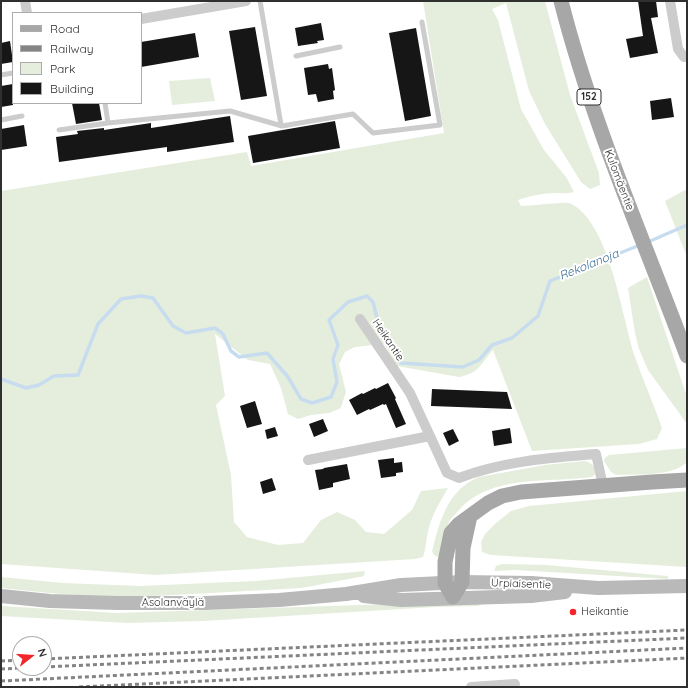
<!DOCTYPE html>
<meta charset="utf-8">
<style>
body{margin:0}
#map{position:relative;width:688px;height:688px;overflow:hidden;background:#fff;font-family:Quicksand,sans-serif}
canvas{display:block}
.frame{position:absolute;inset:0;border:2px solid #2f2f2f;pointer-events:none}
.legend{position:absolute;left:12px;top:12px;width:130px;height:92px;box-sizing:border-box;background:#fff;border:1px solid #acacac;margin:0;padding:5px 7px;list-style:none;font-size:12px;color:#2f2f2f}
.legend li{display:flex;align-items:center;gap:8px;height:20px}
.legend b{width:20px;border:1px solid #acacac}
.north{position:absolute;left:12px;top:636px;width:40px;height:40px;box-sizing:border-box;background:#fff;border:1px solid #acacac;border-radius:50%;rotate:73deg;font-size:11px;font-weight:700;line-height:16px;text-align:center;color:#2f2f2f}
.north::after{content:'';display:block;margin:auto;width:14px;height:18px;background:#f2262b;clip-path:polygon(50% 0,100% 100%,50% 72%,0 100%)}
</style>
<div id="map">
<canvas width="688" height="688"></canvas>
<div class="frame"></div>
<ul class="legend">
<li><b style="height:5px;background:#a7a7a7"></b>Road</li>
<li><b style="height:5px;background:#848484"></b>Railway</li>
<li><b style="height:11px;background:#e5eedc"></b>Park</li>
<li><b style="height:11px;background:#161616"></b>Building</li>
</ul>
<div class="north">N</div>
</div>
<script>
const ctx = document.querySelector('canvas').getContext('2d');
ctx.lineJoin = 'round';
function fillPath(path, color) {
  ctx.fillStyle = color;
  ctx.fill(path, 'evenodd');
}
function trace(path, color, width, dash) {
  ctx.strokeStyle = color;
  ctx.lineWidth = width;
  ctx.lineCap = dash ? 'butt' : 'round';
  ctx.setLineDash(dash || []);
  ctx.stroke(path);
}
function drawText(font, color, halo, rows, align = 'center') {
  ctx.font = font + ' Quicksand,sans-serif';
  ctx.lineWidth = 4;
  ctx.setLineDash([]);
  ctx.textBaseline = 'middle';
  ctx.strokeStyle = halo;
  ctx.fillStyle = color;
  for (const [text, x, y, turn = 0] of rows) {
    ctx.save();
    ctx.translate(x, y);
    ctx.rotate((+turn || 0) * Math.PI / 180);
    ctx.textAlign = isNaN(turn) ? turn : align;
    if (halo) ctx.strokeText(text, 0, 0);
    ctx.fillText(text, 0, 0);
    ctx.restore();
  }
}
fillPath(new Path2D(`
 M423 1H545L570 95 599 173 600 185 590 189 581 182 545 124 529 91 506 3 492 9 498 20 521 109 544 150 566 177 574 192C567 194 563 193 556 193 543 193 530 196 518 200L521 206C528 206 566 202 569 203 610 220 622 319 635 357 643 381 654 404 662 428L657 439 639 444 532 451 493 350C480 364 480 373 459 377L397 366 384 344 355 347 345 352 339 364 346 392 341 407 339 409 329 413 311 415 298 419 288 414 281 388 270 364 248 360 215 334 225 396 216 405 231 475 234 522 247 537 278 545 303 543 321 520 337 512 355 520 366 532 384 534 412 510 421 491 448 488C440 502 431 516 428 532 426 540 426 548 423 557L415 559 156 575 1 564V191L247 152 251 166 444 133Z
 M210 78 215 101 172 105 169 81Z
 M687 189V257L665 201Z
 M647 277 687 397V424L648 370 639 349 635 333 628 288Z
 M687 448V462C673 477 635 474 616 475L611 472 604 461 605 458 609 455Z
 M585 461C591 463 596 466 596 473L592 477C548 483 491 474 459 510 456 514 451 518 449 522 444 533 443 546 440 558L434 555 432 551 433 548C440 519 449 489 479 477L545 465Z
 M687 491V567L491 555 482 552 481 542 485 534 496 523 511 511 529 506Z
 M502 564 547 565 668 576V579L515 570 494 571 496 566Z
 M365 571 364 576 302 588 155 596H92L49 593 1 588V577L63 583 140 586 255 581Z
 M420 603 483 604 477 606 435 607 203 621 128 623 1 616V606L117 613Z`), '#e5eedc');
trace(new Path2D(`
 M648 242 687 225
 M1 379 26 388 39 385 54 376 78 375 98 324 121 299 141 296 153 298 173 326 186 333 215 328 223 334 231 351 239 357 267 353 288 377 301 399 312 403 331 397 337 382 333 359 338 345 329 320 348 302 367 296 373 302 380 330 401 363 463 367 479 360 492 345 512 338 538 316 550 281 640 245`), '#c7ddef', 3.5);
fillPath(new Path2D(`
 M638 1H656L658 17 651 18 658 53 630 58 626 39 643 36Z
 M321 23 324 40 317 41 318 43 298 46 295 28Z
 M255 27 267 96 241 100 229 31Z
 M416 28 431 116 405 121 389 33Z
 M195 33 199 57 141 67V42Z
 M10 41 13 62 1 64V43Z
 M328 64 329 69 332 68 335 90 333 91 334 99 318 102 316 94 308 95 304 68Z
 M13 84V105L1 107V86Z
 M671 98 674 117 652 120 650 101Z
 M72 103H99L102 120 76 124Z
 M230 116 234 142 167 152V147L59 162 56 137 78 134 77 131 104 128V130L151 123V128Z
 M335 121 340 148 253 163 248 136Z
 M24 125 27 146 1 150V129Z
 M388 383 396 398 395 399 406 424 396 428 386 404 384 405 383 404 370 410 369 409 357 415 349 400 362 393 363 394 375 388 376 389Z
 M432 389 507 392 512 409 431 406Z
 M255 401 262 424 247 428 240 406Z
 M323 419 328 431 314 437 309 424Z
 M275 427 278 436 267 439 265 430Z
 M510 428 512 443 494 446 492 431Z
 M453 429 459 441 449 446 443 433Z
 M394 458V463L402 462 403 472 396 473V476L381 478 378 460Z
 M347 464 350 479 333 483V487L319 490 315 470 323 469 324 468Z
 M272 478 276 490 263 494 260 482Z`), '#161616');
trace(new Path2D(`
 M260 1 281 125
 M296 56 340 47
 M1 75 13 73
 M105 103 108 123
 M1 120 22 116
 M59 130 108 123 230 111 282 126 353 114 373 133 440 125 422 22`), '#ccc', 5);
trace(new Path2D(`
 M25 1 27 13
 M670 1 678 49 684 57 687 56
 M141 19 246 1
 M360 319 410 393 430 436
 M308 460 430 436 447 473 459 478C503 461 550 458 596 454L603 486
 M471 687 515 684`), '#ccc', 10);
trace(new Path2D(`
 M1 596 50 601 117 603H205L279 600 346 594 401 585 462 582 531 583 598 588 687 586
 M364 596 401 600 531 596 565 592`), '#b9b9b9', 14);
trace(new Path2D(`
 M561 1C592 123 643 238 687 356
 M470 516 463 548 462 582 453 597 445 583V562L451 533 459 524 488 503 502 496 521 492 652 482 687 480`), '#a7a7a7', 15);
trace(new Path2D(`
 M44 659 687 630
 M1 661 20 660
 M44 667 687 638
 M1 669 20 668
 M1 681 687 648
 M79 687 687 658`), '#848484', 3, [4, 3]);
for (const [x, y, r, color] of [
 [573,612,4,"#f2262b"]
]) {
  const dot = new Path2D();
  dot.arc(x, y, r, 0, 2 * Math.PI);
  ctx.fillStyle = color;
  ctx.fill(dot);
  trace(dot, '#fff', 1.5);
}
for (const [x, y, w] of [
 [589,97,24]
]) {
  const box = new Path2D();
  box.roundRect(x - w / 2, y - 8, w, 16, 3);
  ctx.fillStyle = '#fff';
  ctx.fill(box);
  trace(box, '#2f2f2f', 1);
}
drawText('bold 10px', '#2f2f2f', null, [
 ["152",589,97]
]);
drawText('11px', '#2f2f2f', '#fff', [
 ["Kulomäentie",619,180,69],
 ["Heikantie",388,340,56],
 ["Urpiaisentie",521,584,2],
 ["Asolanväylä",173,603]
]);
drawText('11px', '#2f2f2f', '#fff', [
 ["Heikantie",581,612]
], 'left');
drawText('italic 12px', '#376d98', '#fff', [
 ["Rekolanoja",589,265,-22]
]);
</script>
